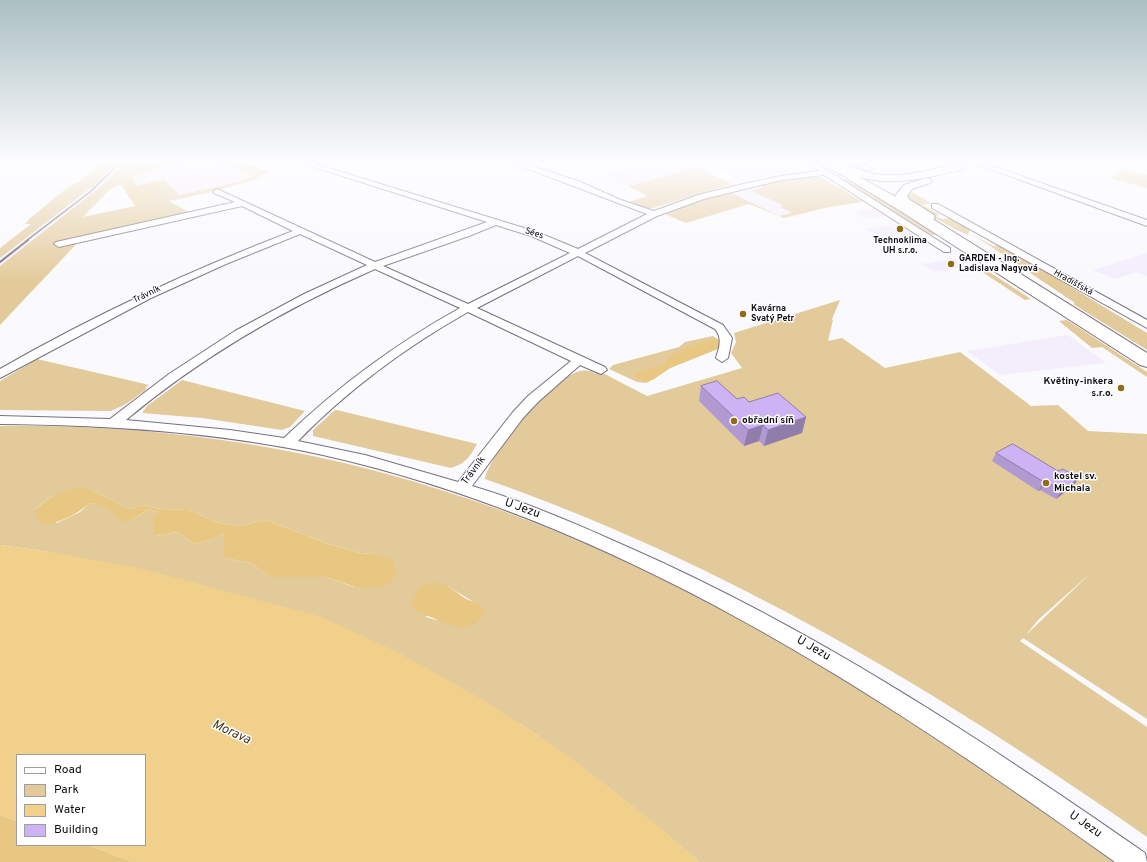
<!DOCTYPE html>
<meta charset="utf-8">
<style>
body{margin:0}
#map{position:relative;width:1147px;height:862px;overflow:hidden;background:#faf9fd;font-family:Overpass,sans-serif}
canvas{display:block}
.legend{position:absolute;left:16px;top:754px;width:130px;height:92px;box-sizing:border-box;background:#fff;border:1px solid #9e9da0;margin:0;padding:5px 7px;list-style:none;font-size:12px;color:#0d0b11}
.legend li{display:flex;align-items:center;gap:8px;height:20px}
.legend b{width:20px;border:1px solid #9e9da0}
</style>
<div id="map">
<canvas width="1147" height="862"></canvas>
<ul class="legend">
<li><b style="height:5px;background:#fff"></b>Road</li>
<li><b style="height:11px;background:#e3ca9a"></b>Park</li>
<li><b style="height:11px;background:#f1d08c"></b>Water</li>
<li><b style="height:11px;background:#ceb3f4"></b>Building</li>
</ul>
</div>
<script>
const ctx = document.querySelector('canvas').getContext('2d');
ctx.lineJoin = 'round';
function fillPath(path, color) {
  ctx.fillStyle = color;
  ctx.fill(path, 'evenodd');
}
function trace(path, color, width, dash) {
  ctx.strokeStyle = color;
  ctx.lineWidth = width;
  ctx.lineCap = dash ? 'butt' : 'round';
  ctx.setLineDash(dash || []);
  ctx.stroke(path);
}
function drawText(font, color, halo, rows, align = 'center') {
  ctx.font = font + ' Overpass,sans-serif';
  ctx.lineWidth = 3;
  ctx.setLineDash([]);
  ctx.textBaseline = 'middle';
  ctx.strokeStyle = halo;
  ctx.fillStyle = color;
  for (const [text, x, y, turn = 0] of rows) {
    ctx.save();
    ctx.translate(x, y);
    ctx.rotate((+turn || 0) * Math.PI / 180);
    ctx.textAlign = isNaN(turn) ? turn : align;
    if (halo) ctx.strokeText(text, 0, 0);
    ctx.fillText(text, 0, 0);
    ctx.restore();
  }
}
fillPath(new Path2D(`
 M118 162H125L100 187 0 266V258L97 183Z
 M181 162H219L254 176 239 181 179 195 165 180 136 186 132 176Z
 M632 162H673L683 167 692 165 698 168 628 186 600 176 637 165Z
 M722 162H797L809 167 744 181 709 165Z
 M786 180 830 203 779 216 731 193Z
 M877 208 890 215 866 219 853 212Z
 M901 223 919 234 885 240 865 229Z
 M1147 253V276L1137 272 1115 279 1093 270Z
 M954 259 966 267 934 272 922 264Z
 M1068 335 1106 363 1000 375 967 351Z`), '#f3edfc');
fillPath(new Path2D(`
 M103 162H118L97 183 0 258V248L31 224H25L29 219 68 187 80 181Z
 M125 162H181L132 176 136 186 165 180 179 195 238 182 253 176 219 162H244L269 173 258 176 261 178 211 192 169 201 190 213 84 236 0 325V266L100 187ZM122 185 135 206 83 217 113 186Z
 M698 168 732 184 653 208H641L626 203 647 196 628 186Z
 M1122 170 1147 175V188L1110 178Z
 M819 176 863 202 829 207 784 218 749 204 686 223 667 215 665 213 710 196 730 192 779 216 792 213 780 207 783 205 751 191 765 187 761 185 778 180Z
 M839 178C851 179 927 225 936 235H932Z
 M910 191 931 203 923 205 940 215 936 216 942 219 952 218 970 228 968 235C946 225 925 214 907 198Z
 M972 234 993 246 1001 245 1018 255 1147 333V350L1073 304 1075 303Z
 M973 266H980L1031 299 1025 300Z
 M840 300 832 319 833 320 828 341 842 338 885 368 960 352 1031 406 1058 405 1088 431 1147 434V719L1023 638 1020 641 1147 727V837C939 691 725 563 485 479 490 453 551 381 577 372 583 370 589 370 595 373L599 371 647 396 742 368 731 353 736 342 734 333ZM1092 572 1026 635 1038 620Z
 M1067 320 1147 372V377L1102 347 1092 348 1059 321Z
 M713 336 721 342 720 348 670 368 654 379 646 383 637 382 609 369 613 365 679 347 685 342Z
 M37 359 141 383 149 385 145 388 147 389 126 404 111 411 0 410V381Z
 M182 380 293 408 305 411 290 427 282 430 202 418 142 413 147 406Z
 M335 410H337L477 444C470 457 465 464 451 468L313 436V430Z
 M0 426C138 424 279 442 412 481 572 528 731 606 871 696 954 749 1034 805 1114 862H700C642 813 584 766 521 724L50 552 0 545ZM90 489 129 509 143 505 165 510 187 509 215 522 238 526 266 520 328 544 360 553 373 554 354 587 326 577H270L251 563 224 558V533L213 539 195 544 177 532 155 536 158 512 149 509 130 521 113 514 102 504 90 503 80 512 57 523 35 510C52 492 66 492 90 489ZM448 586C459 594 477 602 484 611L436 620 426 617Z`), '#e3ca9a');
fillPath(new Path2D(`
 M132 176 136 186 165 180 163 186 152 192V199L134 204 122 185C112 186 106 192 96 194 101 181 120 177 132 176Z
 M716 338 721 342 720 348 670 368 654 379 646 382 635 377 634 374C644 369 655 368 667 363V358L688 347Z
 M74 488 90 489 129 509 143 505 165 510 187 509 215 522 238 526 266 520 328 544 360 553 373 554 393 559 396 575 389 583 377 588 355 587 326 577H270L251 563 224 558V533L213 539 195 544 177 532 155 536 152 518 158 512 149 509 130 521H118C110 510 104 504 90 503 77 514 63 521 46 525 38 521 36 518 35 510 47 498 58 493 74 488Z
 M433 582 448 586 466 599 479 604 485 611 476 624 461 628 453 626 415 611 411 603 420 585Z
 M0 815 17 821V845H88L133 862H0Z`), '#e8c783');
fillPath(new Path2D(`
 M0 545 50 552 143 569 322 617 399 653 478 697 521 724 566 754 658 826 700 862H133L88 845H145V755H17V821L0 815Z`), '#f1d08c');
const street = new Path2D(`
 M298 162H309L537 232 578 249 647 214 510 162H520L578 181 621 200 654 211 698 195 743 184 781 176 820 171 806 162H814L950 248V252H944L824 175 781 180 704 199 657 216 585 253 723 325 732 338 728 358 722 362 716 358C719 348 723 338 715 329L578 256 477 308 605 367 607 370 601 374 580 365 538 402 523 418 472 486C526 502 579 525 630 548 814 629 981 739 1145 853L1147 862H1115C873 689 617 521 323 455 218 432 108 425 0 424V416L110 419 169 374 235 331 304 294 367 265 300 234 226 264 151 298 0 378V369C94 315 191 270 293 231L242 206 59 247 54 244 56 242 235 202 214 193 213 191 217 189 375 262 487 222ZM496 225 531 236 570 253 468 304 383 266 469 236ZM375 269 460 308C395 344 337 387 284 438L230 430 126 420C201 357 286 308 375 269ZM468 312 571 361 528 396 513 412 458 482 365 455 298 441C349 389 406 347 468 312Z
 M850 162H859L874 169 867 171Z
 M971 162H981L1147 220V226Z
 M932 204H938L1147 320V328L932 208Z`);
const secondary = new Path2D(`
 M826 162C848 162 861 174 883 175 909 177 935 168 960 164L965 167 964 169C924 179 884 189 845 172 839 169 830 167 826 162Z
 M926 178 930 179 932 181 930 183 912 189 907 196 910 200 934 215 935 218 929 222 902 206 895 196 904 185Z`);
const primary = new Path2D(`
 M820 162H833L912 206 1147 353V367L1140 365 902 212Z`);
trace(street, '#777080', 2);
trace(secondary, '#777080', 2);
trace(primary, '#777080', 2);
fillPath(street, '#fff');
fillPath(secondary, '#fff');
fillPath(primary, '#fff');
trace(new Path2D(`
 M26 241 90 192 121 162`), '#69676c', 1.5);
trace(new Path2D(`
 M0 262 28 240`), '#69676c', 2);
fillPath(new Path2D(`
 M701 386 737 399 806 417 802 433 764 446 759 441 744 446 699 401Z
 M996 453 1058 471 1079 478 1073 486 1056 499 1040 490 1038 491 992 461Z`), '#b19ad2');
fillPath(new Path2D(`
 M806 417 802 433 764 446 768 430Z
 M763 425 759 441 744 446 748 430Z
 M1079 478 1073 486 1056 499 1061 491Z
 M1046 481 1040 490 1038 491 1044 482Z`), '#907dab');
const building = new Path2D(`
 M717 381 737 399 744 397 749 402 778 393 806 417 768 430 763 425 748 430 701 386Z
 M1013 444 1058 471 1063 469 1079 478 1061 491 1046 481 1044 482 996 453Z`);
fillPath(building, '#ceb3f4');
trace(building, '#907dab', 1);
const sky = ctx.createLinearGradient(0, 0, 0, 283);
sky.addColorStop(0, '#abbfc3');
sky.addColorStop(0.57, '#fdfcfe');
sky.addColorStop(1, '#fdfcfe00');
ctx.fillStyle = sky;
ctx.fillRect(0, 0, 1147, 283);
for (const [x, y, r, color] of [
 [900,229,4,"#906c12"],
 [951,264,4,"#906c12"],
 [743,314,4,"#906c12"],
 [1121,388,4,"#906c12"],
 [734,421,4,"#906c12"],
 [1046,483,4,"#906c12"]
]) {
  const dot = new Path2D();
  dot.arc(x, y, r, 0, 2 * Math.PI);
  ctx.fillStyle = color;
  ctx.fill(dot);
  trace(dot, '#fff', 1.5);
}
drawText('9px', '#0d0b11', '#fff', [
 ["Sées",534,234,18],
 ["Hradišťská",1073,283,29],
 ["Trávník",147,295,-26]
]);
drawText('bold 9px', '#0d0b11', '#fff', [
 ["Technoklima",900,241,"center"],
 ["UH s.r.o.",900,251,"center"],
 ["GARDEN - Ing.",959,259],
 ["Ladislava Nagyová",959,269],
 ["Kavárna",751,309],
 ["Svatý Petr",751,319]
], 'left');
drawText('bold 10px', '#0d0b11', '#fff', [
 ["Květiny-inkera",1113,382,"right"],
 ["s.r.o.",1113,394,"right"],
 ["obřadní síň",742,421],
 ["kostel sv.",1054,477],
 ["Michala",1054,489]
], 'left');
drawText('10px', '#0d0b11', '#fff', [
 ["Trávník",474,471,-53]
]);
drawText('12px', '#0d0b11', '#fff', [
 ["U Jezu",522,509,20],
 ["U Jezu",813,649,30],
 ["U Jezu",1085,825,35]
]);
drawText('italic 13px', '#453618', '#fff', [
 ["Morava",231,733,25]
]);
</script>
